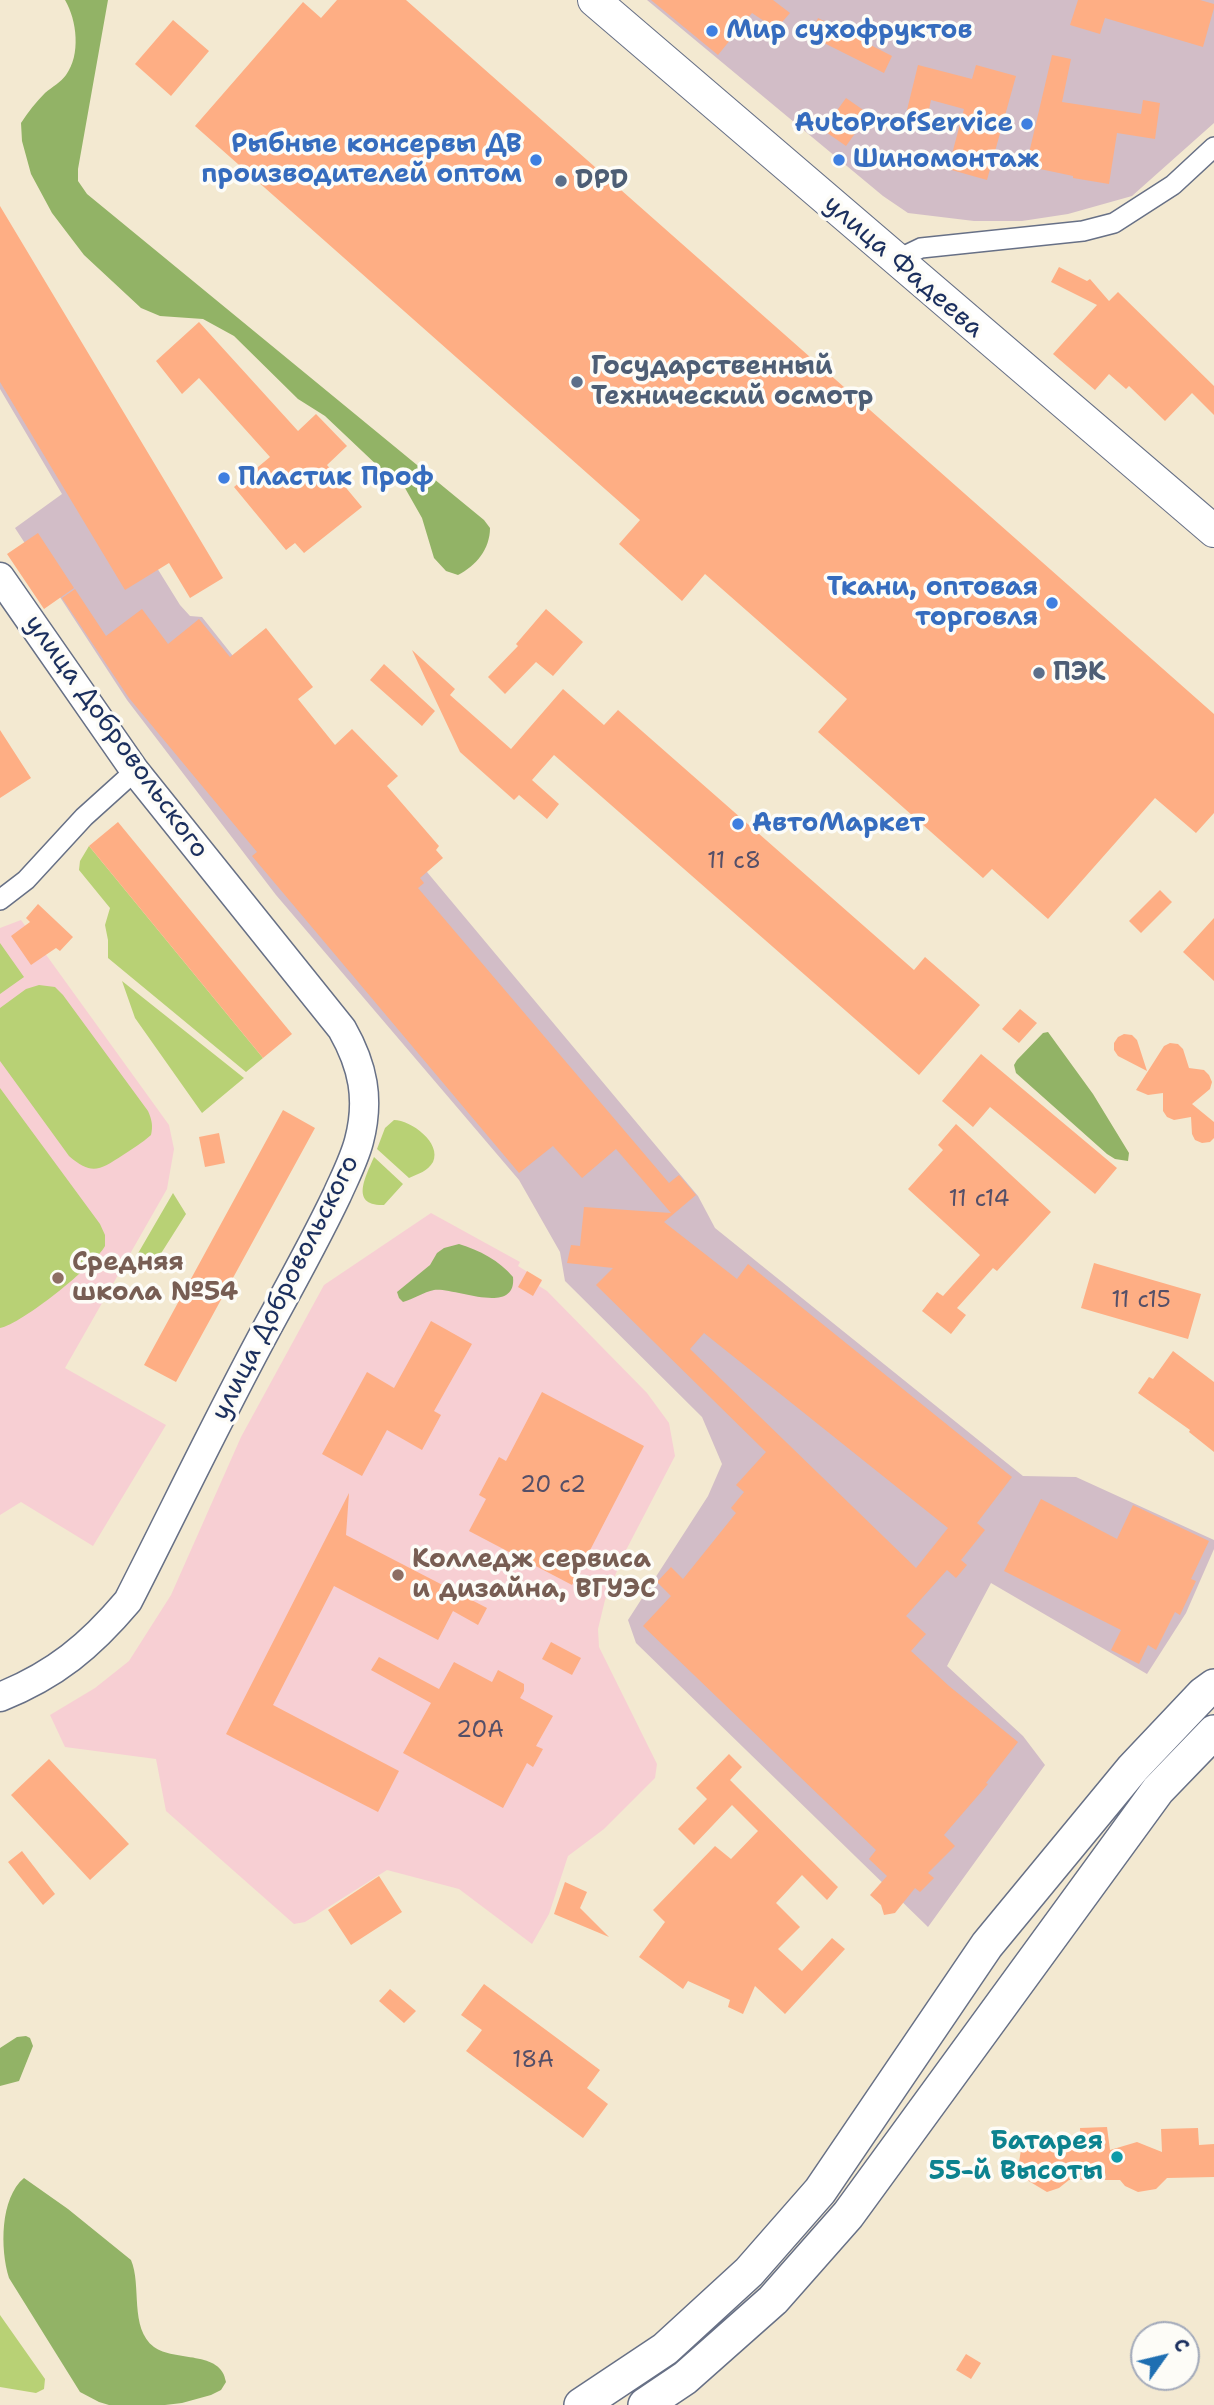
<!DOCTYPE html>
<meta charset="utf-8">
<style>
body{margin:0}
#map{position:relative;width:1214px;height:2405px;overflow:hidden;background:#f3e9d1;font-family:"Shantell Sans",sans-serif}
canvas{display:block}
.north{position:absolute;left:1130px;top:2321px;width:70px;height:70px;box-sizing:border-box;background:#fdfcf7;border:2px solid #a3aaba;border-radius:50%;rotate:56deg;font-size:19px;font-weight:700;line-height:28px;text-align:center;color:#1b2f5e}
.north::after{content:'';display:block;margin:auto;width:24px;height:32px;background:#1f6fb2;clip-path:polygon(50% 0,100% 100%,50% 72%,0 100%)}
</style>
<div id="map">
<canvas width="1214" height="2405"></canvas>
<div class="north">С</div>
</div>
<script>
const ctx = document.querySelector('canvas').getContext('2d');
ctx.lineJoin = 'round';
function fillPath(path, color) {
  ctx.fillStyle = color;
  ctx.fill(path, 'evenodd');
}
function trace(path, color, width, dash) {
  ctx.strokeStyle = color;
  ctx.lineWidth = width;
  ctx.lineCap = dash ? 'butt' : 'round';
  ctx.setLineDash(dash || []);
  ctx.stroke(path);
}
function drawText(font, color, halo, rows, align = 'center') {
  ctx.font = font + ' "Shantell Sans",sans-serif';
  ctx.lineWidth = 7;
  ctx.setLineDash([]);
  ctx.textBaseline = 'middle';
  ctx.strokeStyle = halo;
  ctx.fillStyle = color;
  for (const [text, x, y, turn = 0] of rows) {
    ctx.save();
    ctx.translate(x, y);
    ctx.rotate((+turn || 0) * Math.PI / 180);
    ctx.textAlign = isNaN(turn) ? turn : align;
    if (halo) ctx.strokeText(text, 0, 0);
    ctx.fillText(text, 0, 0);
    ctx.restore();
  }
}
fillPath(new Path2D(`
 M21 920 169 1125 174 1149 167 1189 65 1368 166 1425 93 1546 21 1502 0 1515V928Z
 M431 1213 520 1262 518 1266 542 1281 539 1286 547 1291 647 1393 669 1423 675 1456 624 1554 605 1600 598 1629 599 1647 657 1764 655 1778 604 1829 568 1856 549 1914 532 1944 459 1889 387 1870 305 1922 294 1924 166 1811 156 1759 65 1747 50 1715 95 1688 129 1661 171 1595 241 1437 324 1285Z`), '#f7cfd3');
fillPath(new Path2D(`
 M647 0H1214V123L1132 196 1068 214 1022 221H974L908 213 883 196Z
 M0 315 180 605 190 616 202 617 287 724 427 872 698 1196 715 1228 1023 1476 1076 1477 1214 1540V1549L1186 1613 1147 1674 991 1583 947 1666 1023 1736 1045 1765 928 1927 636 1643 628 1620 708 1496 722 1464 702 1417 565 1281 560 1252 519 1180 276 895 127 700 15 528 62 494 0 389Z`), '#d2bdc7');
fillPath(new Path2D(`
 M89 846 263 1058 246 1072 108 958V940L105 925 110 908 79 870 80 861Z
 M0 943 24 977 0 994Z
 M122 981 244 1078 202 1113 135 1018Z
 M39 985 55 987 63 995 148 1111C152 1120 153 1126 151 1135 142 1143 132 1149 123 1155 100 1170 92 1176 69 1156L0 1061V1008L26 989Z
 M0 1088 100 1224 105 1235V1246C94 1266 22 1324 0 1328Z
 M394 1120C411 1120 442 1143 433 1162 428 1171 418 1174 409 1178L377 1149 385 1128Z
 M374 1157 403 1184 384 1205C349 1206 366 1176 374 1157Z
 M173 1193 186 1214 160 1255 133 1262Z
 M0 2315 45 2379 44 2389 36 2393 0 2387Z`), '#b8d175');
fillPath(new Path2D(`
 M65 0H108L78 169V181L87 194 484 520 490 528C490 549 476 566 458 575L446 571 434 558 422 518 401 481 381 469 325 416 298 399 234 336 203 319 160 316 141 308 84 255 52 213 31 174 22 141 21 123C28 112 36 102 45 93 52 87 61 82 66 75 81 55 77 20 65 0Z
 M1048 1032 1093 1094 1129 1153 1128 1161 1115 1159 1107 1154 1016 1073 1014 1065 1017 1060 1043 1033Z
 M459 1244C479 1250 500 1261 513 1277 517 1317 454 1287 434 1290 424 1292 413 1299 403 1302L399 1298 397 1292 430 1265 437 1253 444 1248Z
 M26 2036 30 2038 33 2046 19 2081 0 2086V2048L17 2037Z
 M24 2178 68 2209 131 2260C142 2285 129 2328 154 2347 174 2362 222 2350 226 2382L221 2390 211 2395 182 2403 165 2405H109L99 2402 80 2392 9 2278C0 2249 0 2198 24 2178Z`), '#92b366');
fillPath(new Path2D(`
 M337 0H406L1214 714V813L1196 833 1155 798 1048 919 992 869 983 878 818 732 847 699 705 574 682 601 619 544 640 520 195 126 303 2 321 18Z
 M651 0H773L790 13 776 29 752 13 718 55Z
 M1078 0H1200L1214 4V8L1203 47 1105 18 1100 34 1070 25Z
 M818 18 892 56 884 73 810 36Z
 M173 20 209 51 171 96 135 64Z
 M1052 55 1071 59 1062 102 1141 114 1143 100 1160 103 1155 139 1117 133 1109 184 1073 178V176L1026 166Z
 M918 65 972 79 976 65 1016 76 987 180 948 169 964 109 931 100 927 119 906 114Z
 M846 98 869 114 846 146 823 130Z
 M0 206 223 578 190 598 169 563 125 590 0 382Z
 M1059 267 1087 281 1090 279 1109 301 1118 292 1214 386V415L1192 393 1165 421 1129 386 1126 389 1109 374 1095 390 1053 354 1097 305 1051 282Z
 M199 322 298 431 316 414 347 446 327 465 362 507 304 553 295 543 286 550 234 487 270 457 199 378 182 394 156 361Z
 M38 533 74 588 44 609 7 554Z
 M75 589 106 636 142 609 168 644 199 619 230 657 266 628 313 687 298 699 335 745 352 729 398 776 387 786 439 846 436 850 443 858 420 878 424 883 418 888 669 1183 679 1175 696 1195 664 1222 737 1279 748 1264 1012 1477 977 1523 985 1530 961 1560 967 1565 956 1578 947 1570 906 1616 926 1634 911 1651 949 1686 1018 1742 986 1783 988 1784 944 1835 955 1846 928 1873 934 1878 920 1892 915 1888 895 1913 884 1915 881 1905 870 1895 887 1876 869 1859 876 1850 643 1626 671 1596 657 1582 671 1567 683 1579 736 1513 731 1508 744 1492 736 1485 766 1452 596 1285 613 1268 567 1263 571 1245 580 1246 584 1207 671 1213 616 1149 582 1178 553 1146 519 1173 252 856 257 852 129 698 62 598ZM704 1333 948 1528 916 1568 690 1349Z
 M546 609 583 642 553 676 536 662 505 694 488 677 518 646 516 644Z
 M412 650 455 689 450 695 511 749 563 689 604 725 618 710 914 970 925 957 980 1005 919 1075 554 755 532 780 559 804 547 819 519 795 514 800 460 752Z
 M384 664 435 711 422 726 370 680Z
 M0 730 31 778 0 798Z
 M118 822 292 1034 263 1058 89 846Z
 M1160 890 1172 902 1141 933 1129 921Z
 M38 904 73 937 60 951 56 948 31 965 11 936 30 922 26 918Z
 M1214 918V981L1183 952Z
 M1020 1009 1037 1023 1019 1043 1002 1029Z
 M1124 1034 1132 1035 1137 1040 1147 1071 1118 1056 1114 1050V1043L1118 1037Z
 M1170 1043 1178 1044 1183 1049 1189 1068 1204 1070 1209 1075 1212 1082 1210 1089 1192 1104 1214 1122V1138L1210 1142 1202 1143 1195 1140 1192 1134 1191 1117 1174 1120 1167 1117 1163 1111V1093L1148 1095 1136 1090 1164 1046Z
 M981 1054 1117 1168 1095 1194 990 1107 973 1127 942 1101Z
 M283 1110 315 1128 176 1382 144 1365Z
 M956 1124 1051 1212 997 1271 993 1268 957 1308 966 1315 951 1334 922 1311 937 1292 943 1296 980 1255 908 1189 943 1150 938 1145Z
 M219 1133 225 1163 205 1167 199 1137Z
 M1094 1263 1201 1294 1188 1339 1081 1308Z
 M527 1271 542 1280 533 1296 518 1287Z
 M431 1321 472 1344 434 1411 441 1415 422 1450 387 1430 362 1476 322 1454 367 1372 394 1388Z
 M1173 1351 1214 1382V1452L1189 1432 1190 1430 1138 1393 1149 1377 1153 1379Z
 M542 1392 644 1446 572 1585 469 1531 486 1499 479 1495 499 1457 506 1461Z
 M349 1493 346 1535 487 1608 478 1625 453 1611 438 1640 334 1586 273 1705 399 1771 378 1812 226 1734Z
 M1041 1499 1117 1539 1133 1505 1209 1541 1191 1579 1196 1581 1180 1615 1175 1612 1156 1650 1148 1645 1139 1664 1111 1650 1121 1630 1004 1571Z
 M551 1642 581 1658 572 1675 542 1659Z
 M379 1657 439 1689 454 1662 492 1682 498 1670 524 1684V1691L520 1698 553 1716 536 1746 543 1749 533 1767 527 1763 503 1808 403 1753 431 1703 371 1670Z
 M729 1754 742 1767 730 1780 838 1887 827 1900 802 1875 776 1903 800 1927 778 1949 802 1971 832 1938 845 1949 785 2014 755 1986 743 2014 728 2007 730 2000 688 1981 683 1989 639 1957 665 1922 653 1910 715 1846 731 1859 758 1831 732 1805 694 1845 678 1829 707 1799 696 1788Z
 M49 1759 129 1844 90 1880 11 1795Z
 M22 1851 55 1894 43 1905 8 1862Z
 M379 1876 402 1912 351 1945 328 1910Z
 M565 1882 587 1892 580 1908 609 1937 554 1914Z
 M484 1984 600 2070 587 2088 608 2104 583 2138 466 2051 482 2030 461 2015Z
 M390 1989 416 2011 404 2023 379 2001Z
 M1107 2127 1110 2150 1137 2142 1162 2152 1161 2129 1198 2128 1199 2145 1214 2144V2177L1167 2178 1156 2189 1138 2192 1125 2186 1120 2180H1069L1059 2188 1047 2192 1027 2180 1022 2172 1019 2162 1021 2150 1029 2143 1052 2137 1081 2147 1080 2128Z
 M966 2354 981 2363 971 2379 956 2370Z`), '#feae84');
const minor = new Path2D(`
 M896 260 921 248 1083 231 1114 223 1173 185 1214 147
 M0 900 26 880 84 817 135 771`);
const secondary = new Path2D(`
 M0 577 135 771 342 1029C363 1066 370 1099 359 1141 354 1160 345 1177 337 1195 317 1237 295 1277 273 1317 222 1410 176 1507 128 1601 90 1646 55 1675 0 1697`);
const primary = new Path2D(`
 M594 0 1214 531`);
const trunk = new Path2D(`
 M581 2405 665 2349 749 2272 820 2191 987 1945 1133 1768 1203 1694 1214 1686
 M645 2405 685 2378 773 2300 848 2215 1158 1790 1214 1732`);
trace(minor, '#677086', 22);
trace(secondary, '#677086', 31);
trace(primary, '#677086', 34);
trace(trunk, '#677086', 36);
trace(minor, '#fff', 19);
trace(secondary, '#fff', 28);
trace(primary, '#fff', 32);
trace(trunk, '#fff', 33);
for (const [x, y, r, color] of [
 [712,31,7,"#3f7fe0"],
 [1027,124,7,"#3f7fe0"],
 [536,160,7,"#3f7fe0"],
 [839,160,7,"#3f7fe0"],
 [561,181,7,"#5c6f8a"],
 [577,382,7,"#5c6f8a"],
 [224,478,7,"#3f7fe0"],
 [1052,603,7,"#3f7fe0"],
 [1039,673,7,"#5c6f8a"],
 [738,824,7,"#3f7fe0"],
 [58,1278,7,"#8d6e63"],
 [398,1575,7,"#8d6e63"],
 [1117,2157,7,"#0f9aa8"]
]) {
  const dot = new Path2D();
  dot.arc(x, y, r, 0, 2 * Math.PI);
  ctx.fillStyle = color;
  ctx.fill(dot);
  trace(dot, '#fdfcf7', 2.5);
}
drawText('23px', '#544f68', null, [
 ["11 с8",734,862],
 ["11 с14",979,1200],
 ["11 с15",1141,1301],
 ["20 с2",553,1486],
 ["20А",480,1731],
 ["18А",533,2061]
]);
drawText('bold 26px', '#366cbe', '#fdfcf7', [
 ["Мир сухофруктов",726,31],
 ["AutoProfService",1013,124,"right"],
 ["Рыбные консервы ДВ",522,145,"right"],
 ["производителей оптом",522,175,"right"],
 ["Шиномонтаж",853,160],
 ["Пластик Проф",238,478],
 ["Ткани, оптовая",1038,588,"right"],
 ["торговля",1038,618,"right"],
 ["АвтоМаркет",752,824]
], 'left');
drawText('bold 26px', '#4e5e75', '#fdfcf7', [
 ["DPD",575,181],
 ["Государственный",591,367],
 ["Технический осмотр",591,397],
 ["ПЭК",1053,673]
], 'left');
drawText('26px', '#1b2f5e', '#fdfcf7', [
 ["улица Фадеева",903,267,41],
 ["улица Добровольского",116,737,54],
 ["улица Добровольского",286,1288,-63]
]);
drawText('bold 26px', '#785e54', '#fdfcf7', [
 ["Средняя",72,1263],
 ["школа №54",72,1293],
 ["Колледж сервиса",412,1560],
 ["и дизайна, ВГУЭС",412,1590]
], 'left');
drawText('bold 26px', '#0d838f', '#fdfcf7', [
 ["Батарея",1103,2142],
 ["55-й Высоты",1103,2172]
], 'right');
</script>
